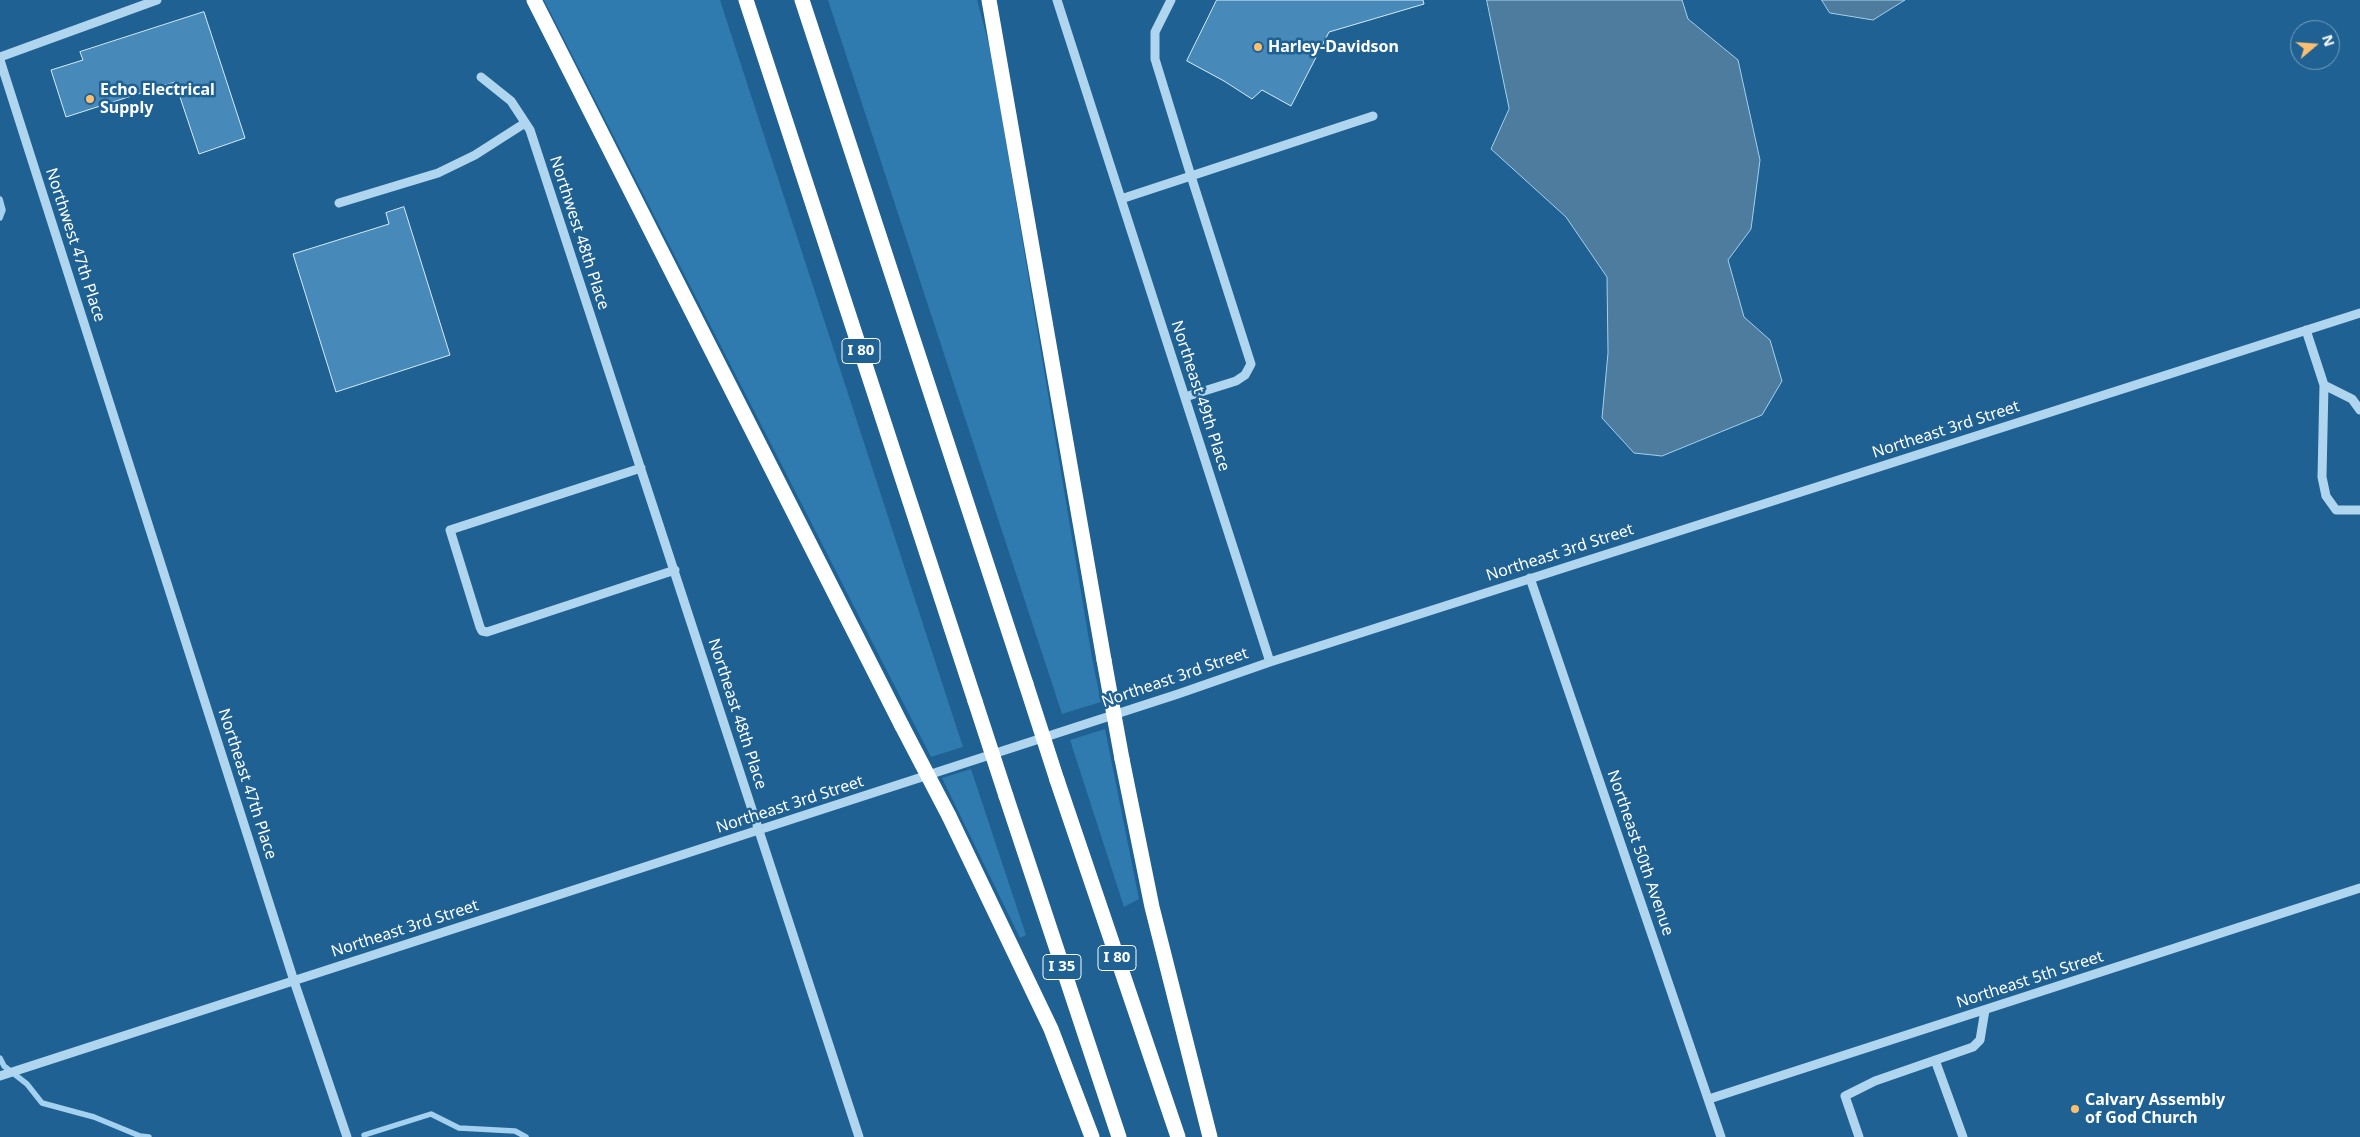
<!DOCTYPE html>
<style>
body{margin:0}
#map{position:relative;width:2360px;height:1137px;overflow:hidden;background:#1e6192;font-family:"Noto Sans",sans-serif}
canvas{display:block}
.north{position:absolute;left:2290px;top:20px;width:50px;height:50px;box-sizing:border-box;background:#1e6192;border:1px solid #78a0be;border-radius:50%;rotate:72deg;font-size:14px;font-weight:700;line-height:20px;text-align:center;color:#fff}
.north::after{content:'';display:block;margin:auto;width:18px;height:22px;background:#fcbf70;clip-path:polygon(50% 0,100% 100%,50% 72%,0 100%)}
</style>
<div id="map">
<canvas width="2360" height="1137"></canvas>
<div class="north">N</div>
</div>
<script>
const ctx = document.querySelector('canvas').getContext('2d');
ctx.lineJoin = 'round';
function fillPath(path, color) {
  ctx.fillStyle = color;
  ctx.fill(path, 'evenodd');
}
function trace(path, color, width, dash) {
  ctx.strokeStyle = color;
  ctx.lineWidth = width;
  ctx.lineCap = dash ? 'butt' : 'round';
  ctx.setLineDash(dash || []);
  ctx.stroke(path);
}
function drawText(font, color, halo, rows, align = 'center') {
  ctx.font = font + ' "Noto Sans",sans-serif';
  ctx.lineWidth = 5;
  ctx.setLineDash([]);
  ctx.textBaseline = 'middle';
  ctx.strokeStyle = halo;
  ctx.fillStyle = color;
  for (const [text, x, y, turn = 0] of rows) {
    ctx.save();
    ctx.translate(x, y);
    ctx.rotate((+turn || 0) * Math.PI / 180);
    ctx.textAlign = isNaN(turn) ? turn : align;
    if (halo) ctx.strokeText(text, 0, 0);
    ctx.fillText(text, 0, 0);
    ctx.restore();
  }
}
fillPath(new Path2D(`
 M544 0H720L963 747 931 757Z
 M828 0H977L991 52 1092 658 1101 702 1062 714Z
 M1105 729 1139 899 1124 907 1070 740Z
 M971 769 1026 935 1020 938 942 778Z`), '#2f7aae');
const water = new Path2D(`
 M1487 0H1682L1688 19 1738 60 1760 160 1751 229 1728 260 1744 317 1770 340 1782 381 1762 415 1662 456 1634 453 1602 418 1608 353 1607 277 1566 217 1491 149 1509 109Z
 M1822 0H1905L1873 20 1830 13Z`);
fillPath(water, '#4e7c9e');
trace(water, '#a3d1ef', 1);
trace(new Path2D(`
 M0 199 3 210 0 218
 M0 1058 4 1066 27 1084 42 1103 94 1117 140 1136 149 1137
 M364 1135 431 1114 459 1128 515 1131 526 1137`), '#a3d1ef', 5.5);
const building = new Path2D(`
 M1217 0H1423L1424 4 1329 32 1291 106 1262 90 1252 99 1224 81 1187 61Z
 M204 12 245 138 199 154 175 82 66 117 51 70 83 60 80 52Z
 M404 207 450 355 336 392 293 254 389 224 386 213Z`);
fillPath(building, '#478ab9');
trace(building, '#d6ebfa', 1);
trace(new Path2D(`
 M1057 0 1270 662
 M0 57 157 0
 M0 60 294 981 347 1137
 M481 77 511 101 530 130 859 1137
 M1121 199 1191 176 1155 59V32L1171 0
 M339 203 438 173 475 155 525 123
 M2306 330 2324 385 2322 477 2326 496 2336 510H2360
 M2324 385 2352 399 2360 410
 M1185 397 1236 381 1245 375 1251 364 1191 176 1373 116
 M641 468 450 530 480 627 482 631 487 632 675 570
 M1530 578 1721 1137
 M1935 1060 1963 1137
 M0 1076 1178 694 1270 662 2360 313
 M1709 1099 2360 888
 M1859 1137 1845 1096 1875 1081 1973 1047 1980 1040 1985 1010`), '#b0d5ee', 9);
trace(new Path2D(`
 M534 0 902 726
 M746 0 975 701
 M802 0 1026 684
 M989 0 1104 660
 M1122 759 1152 907 1210 1137
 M1057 780 1178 1137
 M1006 796 1119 1137
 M949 816 1051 1029 1092 1137`), '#fff', 15);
trace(new Path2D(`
 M1104 660 1122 759
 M1026 684 1057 780
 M975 701 1006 796
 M902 726 949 816`), '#fff', 15);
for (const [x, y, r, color] of [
 [1258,47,5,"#fcbf70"],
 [90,99,5,"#fcbf70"],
 [2075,1109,5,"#fcbf70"]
]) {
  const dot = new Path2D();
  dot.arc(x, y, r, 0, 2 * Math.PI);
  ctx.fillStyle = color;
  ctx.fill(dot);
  trace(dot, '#1e6192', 2);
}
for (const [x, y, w] of [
 [861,351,38],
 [1117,958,38],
 [1062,967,38]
]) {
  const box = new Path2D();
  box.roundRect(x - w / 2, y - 12.5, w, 25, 4);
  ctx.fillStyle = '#1e6192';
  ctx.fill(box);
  trace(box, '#fff', 1);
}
drawText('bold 15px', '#fff', null, [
 ["I 80",861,351],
 ["I 80",1117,958],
 ["I 35",1062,967]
]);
drawText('bold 16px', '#fff', '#1e6192', [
 ["Harley-Davidson",1268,47],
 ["Echo Electrical",100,90],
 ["Supply",100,108],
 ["Calvary Assembly",2085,1100],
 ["of God Church",2085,1118]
], 'left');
drawText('16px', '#fff', '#1e6192', [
 ["Northwest 48th Place",579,233,72],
 ["Northwest 47th Place",75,245,72],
 ["Northeast 49th Place",1200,396,72],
 ["Northeast 3rd Street",1946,430,-18],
 ["Northeast 3rd Street",1560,553,-18],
 ["Northeast 3rd Street",1175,678,-19],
 ["Northeast 48th Place",737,714,72],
 ["Northeast 47th Place",247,784,72],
 ["Northeast 3rd Street",790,805,-18],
 ["Northeast 50th Avenue",1640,853,71],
 ["Northeast 3rd Street",405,929,-18],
 ["Northeast 5th Street",2030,980,-18]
]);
</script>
